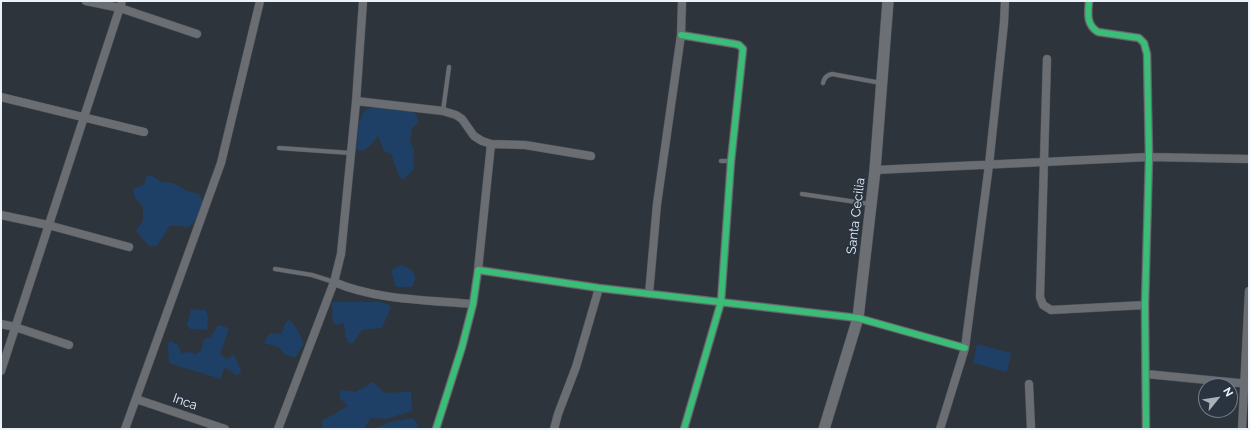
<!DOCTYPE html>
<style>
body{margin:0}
#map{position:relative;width:1250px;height:430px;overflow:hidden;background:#2e343b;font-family:Raleway,sans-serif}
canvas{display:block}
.frame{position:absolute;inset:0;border:2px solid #ebf2fa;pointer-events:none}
.north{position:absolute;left:1198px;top:378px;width:40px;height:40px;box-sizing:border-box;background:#293440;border:1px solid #77808a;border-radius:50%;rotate:60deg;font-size:11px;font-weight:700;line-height:16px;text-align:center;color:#ebf2fa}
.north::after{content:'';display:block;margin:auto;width:14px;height:18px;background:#a9b0b7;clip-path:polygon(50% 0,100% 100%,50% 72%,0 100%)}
</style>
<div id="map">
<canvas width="1250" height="430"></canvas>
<div class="frame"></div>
<div class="north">N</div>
</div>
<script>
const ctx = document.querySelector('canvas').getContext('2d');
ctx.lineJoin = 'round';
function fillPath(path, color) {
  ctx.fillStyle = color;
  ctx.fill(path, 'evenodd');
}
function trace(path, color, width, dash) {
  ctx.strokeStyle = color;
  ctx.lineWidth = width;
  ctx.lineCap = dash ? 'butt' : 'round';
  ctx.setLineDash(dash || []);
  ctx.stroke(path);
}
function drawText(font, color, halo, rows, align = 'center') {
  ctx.font = font + ' Raleway,sans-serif';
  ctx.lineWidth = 3.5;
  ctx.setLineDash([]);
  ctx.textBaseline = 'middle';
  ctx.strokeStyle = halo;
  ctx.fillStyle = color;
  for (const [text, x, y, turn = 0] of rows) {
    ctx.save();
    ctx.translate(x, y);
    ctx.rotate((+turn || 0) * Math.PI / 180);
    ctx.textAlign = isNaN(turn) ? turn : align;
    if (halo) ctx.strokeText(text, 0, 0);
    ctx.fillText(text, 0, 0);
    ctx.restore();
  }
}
fillPath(new Path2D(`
 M377 106C381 107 386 109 390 109 400 110 418 107 418 123L412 128 410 142 414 149 413 170 404 179 400 178 391 154 384 151 378 136 370 146 363 151 356 149C357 140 358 116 365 111 368 108 374 107 377 106Z
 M151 175 161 182 173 183 187 191 199 194 203 201C202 212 197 221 187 228L183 226H170L157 246H149L136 231 143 220V207L135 198 133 189 144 184 147 176Z
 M401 265C413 269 419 274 412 287H396L391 270Z
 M332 302H380L388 304 391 307 382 328 362 330 353 343H349L345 335 344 323 336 325 333 323Z
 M191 309 206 310 208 317 207 330 190 329 187 325Z
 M290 320 295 326 304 343 295 358 284 354 279 347 264 343 270 333 281 334 286 322Z
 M218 325 229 328 220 354 227 359 234 355 241 370 240 374 236 375 226 368 223 370 221 379 169 363 168 343 171 341 178 345 181 353 192 352 194 355 201 351 204 339 211 337Z
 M977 344 1011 353 1007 372 973 363Z
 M373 382 385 393 411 392 412 411 386 419 371 418 363 429H323L322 421 348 406 340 398V390L356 392Z
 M413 418 418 425 417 429H374L375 427H379L390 422Z`), '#1f4066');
const lane = new Path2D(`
 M823 83C824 78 827 75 832 74L881 83
 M443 111 449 67
 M279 148 351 153
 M721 161H731
 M802 194 870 204
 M275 269 312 275 334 282`);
const street = new Path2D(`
 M86 1 120 8 197 34
 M1089 1C1088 13 1086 25 1098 32L1139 38 1144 43 1147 54 1149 157 1145 305 1146 429
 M681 35 735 44 739 45 743 49 731 161 721 302 684 429
 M1047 59 1040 297 1043 305 1051 310 1145 305
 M1 97 144 132
 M356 101 443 111 456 115 462 119 474 136 482 141 491 144 525 145 591 156
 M875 170 1149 157 1249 159
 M1 215 48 225 129 247
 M478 270 491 144
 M334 282C375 300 428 300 473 304
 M649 294 657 204 681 35 682 1
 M1 324 15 327 69 345
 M1 371 122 1
 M1146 374 1249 384
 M1029 384 1031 429
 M136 399 225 429
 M125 429 221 163 260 1
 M278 429 334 282 341 254 356 102 363 1
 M436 429 462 347 473 304 478 270 599 288 858 318 965 348
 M554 429 558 414 576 367 599 288
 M940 429 965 348 989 165 1004 23 1005 1
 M1242 429 1249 291`);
const secondary = new Path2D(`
 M824 429 858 318 875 170 888 1`);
trace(lane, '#4d5259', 5);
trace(street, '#4d5259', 9);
trace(secondary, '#4d5259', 12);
trace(lane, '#6a6d71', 4);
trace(street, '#6a6d71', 8);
trace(secondary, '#6c7074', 11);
trace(new Path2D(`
 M1089 1C1088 13 1086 25 1098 32L1139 38 1144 43 1147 54 1149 157 1145 305 1146 429
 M681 35 735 44 739 45 743 49 731 161 721 302 684 429
 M436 429 462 347 473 304 478 270 599 288 858 318 965 348`), '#3abd76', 6);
drawText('13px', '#ebf2fa', '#293440', [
 ["Santa Cecilia",856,216,-83],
 ["Inca",185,402,19]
]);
</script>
